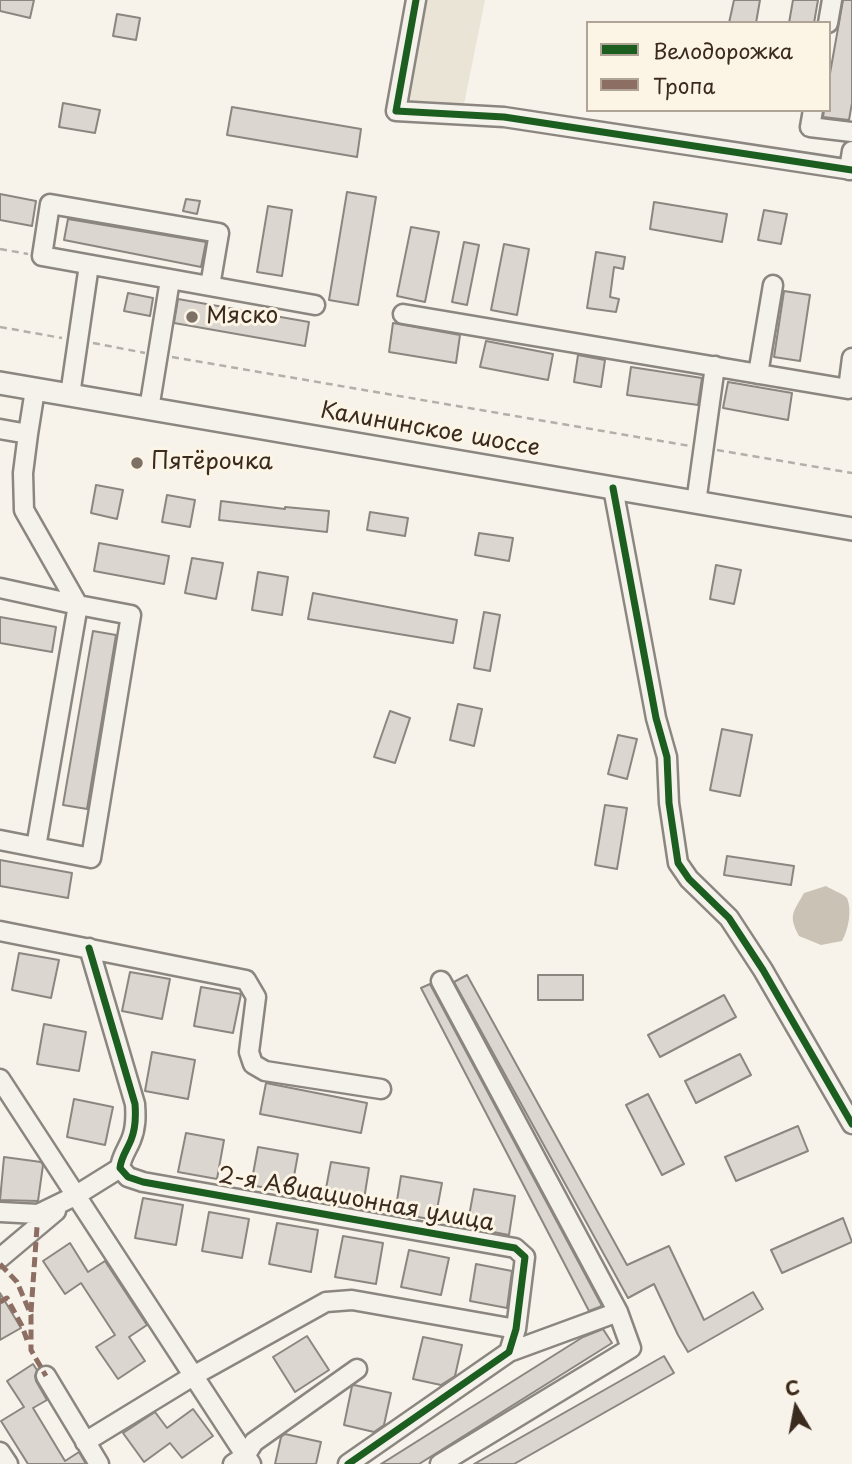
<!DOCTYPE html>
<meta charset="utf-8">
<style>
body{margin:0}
#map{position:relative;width:852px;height:1464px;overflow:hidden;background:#f7f3ea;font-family:"Playpen Sans",sans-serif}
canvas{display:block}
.legend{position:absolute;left:586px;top:21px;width:245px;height:91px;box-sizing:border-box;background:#fcf5e5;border:2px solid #afa495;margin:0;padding:9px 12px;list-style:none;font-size:21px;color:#3b2a1e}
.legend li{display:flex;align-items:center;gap:14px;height:35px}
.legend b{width:35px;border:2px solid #afa495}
.north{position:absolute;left:761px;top:1373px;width:70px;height:70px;-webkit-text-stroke:5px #fcf5e5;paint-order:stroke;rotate:350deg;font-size:19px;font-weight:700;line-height:28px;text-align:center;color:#3b2a1e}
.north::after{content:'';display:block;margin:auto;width:24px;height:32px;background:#3b2a1e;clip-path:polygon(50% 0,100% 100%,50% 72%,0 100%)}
</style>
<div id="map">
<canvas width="852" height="1464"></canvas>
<ul class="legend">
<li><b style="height:9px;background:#1b5e20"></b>Велодорожка</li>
<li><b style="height:9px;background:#8d6e63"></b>Тропа</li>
</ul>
<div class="north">С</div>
</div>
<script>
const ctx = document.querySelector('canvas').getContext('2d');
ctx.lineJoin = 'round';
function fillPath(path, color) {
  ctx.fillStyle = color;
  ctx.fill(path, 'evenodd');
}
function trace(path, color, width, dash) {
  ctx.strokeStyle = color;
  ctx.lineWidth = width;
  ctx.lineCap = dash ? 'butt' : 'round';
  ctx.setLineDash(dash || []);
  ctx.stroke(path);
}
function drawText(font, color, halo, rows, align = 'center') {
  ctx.font = font + ' "Playpen Sans",sans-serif';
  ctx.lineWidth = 6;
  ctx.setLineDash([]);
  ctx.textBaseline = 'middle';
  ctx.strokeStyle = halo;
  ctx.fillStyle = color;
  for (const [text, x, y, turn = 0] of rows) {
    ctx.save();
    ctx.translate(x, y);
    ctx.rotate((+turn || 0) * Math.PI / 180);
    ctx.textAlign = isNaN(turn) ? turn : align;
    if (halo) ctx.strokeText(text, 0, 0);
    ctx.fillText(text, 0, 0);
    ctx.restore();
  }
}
fillPath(new Path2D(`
 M424 0H485L463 109 407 100Z`), '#eae4d7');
fillPath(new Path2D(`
 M826 886C832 890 842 893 847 898 852 910 849 928 842 941L821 945 799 936C788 915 793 913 804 893Z`), '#cac2b5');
const building = new Path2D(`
 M0 0H34L30 18 0 11Z
 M734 0H760L756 23H729Z
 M793 0H818L814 23H789Z
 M843 0H852V103L849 120 823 117 824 110H829V79Z
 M117 14 140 18 136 40 113 36Z
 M63 103 100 110 95 133 59 127Z
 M232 107 361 129 357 157 227 135Z
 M347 192 376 197 358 305 329 300Z
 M0 194 36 201 32 226 0 220Z
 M186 199 200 201 197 214 183 211Z
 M654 202 727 214 722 242 650 229Z
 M268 206 292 210 282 276 257 272Z
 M764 210 787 214 781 244 758 240Z
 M68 219 206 242 201 267 64 240Z
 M411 227 439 232 425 302 397 296Z
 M464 242 479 245 467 305 452 302Z
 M504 244 529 249 517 315 491 310Z
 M596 252 625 257 623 269 614 267 610 297 619 299 616 312 587 308Z
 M784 291 810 295 800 361 774 357Z
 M128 293 153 298 150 316 124 311Z
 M178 299 309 322 305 346 174 323Z
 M393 323 460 335 456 363 389 352Z
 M486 341 553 354 548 380 480 367Z
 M578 355 605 360 601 387 574 382Z
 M631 367 702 378 698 405 627 395Z
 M728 382 792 393 788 420 723 408Z
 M96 485 123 490 117 519 91 513Z
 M167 495 195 500 190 527 162 522Z
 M221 501 285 509V507L329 511 327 532 219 520Z
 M370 512 408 518 405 536 367 530Z
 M479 533 513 538 509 561 475 555Z
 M99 543 169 556 164 584 94 571Z
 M192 558 223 563 216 599 185 593Z
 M716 565 741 570 734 604 710 599Z
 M258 572 288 577 282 615 252 610Z
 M313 593 457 620 453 643 308 619Z
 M484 612 500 615 490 671 474 668Z
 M0 617 56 627 52 652 0 643Z
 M93 631 116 635 87 809 63 805Z
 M458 704 482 709 474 746 450 740Z
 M390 711 410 718 395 763 374 757Z
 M722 729 752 735 740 796 710 790Z
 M618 735 637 739 627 779 608 774Z
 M605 805 627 808 617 869 595 865Z
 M727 856 794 866 791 885 724 875Z
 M0 860 72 873 68 898 0 886Z
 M19 953 59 960 51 998 12 990Z
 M130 972 170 979 162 1019 122 1011Z
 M467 975 627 1265 669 1246 704 1320 753 1292 763 1309 688 1352 678 1335 654 1284 628 1298 454 982Z
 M538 975H583V1000H538Z
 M430 984 431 986 602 1306 589 1311 421 988Z
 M201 987 241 994 233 1033 194 1026Z
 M724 995 736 1017 660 1057 648 1035Z
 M44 1024 86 1032 79 1071 37 1064Z
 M152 1052 195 1060 188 1099 145 1091Z
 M740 1054 751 1075 696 1103 685 1081Z
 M266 1083 367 1103 361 1133 260 1114Z
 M648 1094 684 1164 662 1175 626 1105Z
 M74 1099 113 1107 105 1145 67 1137Z
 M798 1126 808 1151 736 1181 725 1157Z
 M186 1133 224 1140 217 1179 178 1172Z
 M258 1147 298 1154 291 1193 251 1185Z
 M4 1157 41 1162 43 1165 38 1201 0 1200Z
 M331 1162 369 1168 363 1206 324 1199Z
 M401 1176 442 1183 435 1220 395 1213Z
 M474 1189 515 1196 509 1235 467 1227Z
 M143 1198 183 1205 176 1245 135 1238Z
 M209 1212 249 1219 242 1258 202 1251Z
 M843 1218 852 1242 782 1273 771 1250Z
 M277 1223 318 1230 311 1272 269 1264Z
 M343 1236 383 1243 376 1284 335 1277Z
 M70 1243 88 1272 105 1261 147 1325 129 1337 145 1361 118 1379 96 1347 115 1335 81 1283 65 1294 43 1261Z
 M409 1250 449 1258 441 1295 401 1287Z
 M476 1264 512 1271 507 1308 470 1301Z
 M0 1293 21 1328 0 1340Z
 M603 1329 612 1343 419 1464H381L583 1337Z
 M307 1336 329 1370 295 1392 273 1357Z
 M423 1337 462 1345 455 1376 441 1385 413 1379Z
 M664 1356 674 1373 514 1464H474Z
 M33 1364 37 1370 35 1376 36 1381 47 1400 33 1408 65 1461 79 1452 86 1464H28L1 1421 24 1407 7 1381Z
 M354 1385 391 1393 384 1425 374 1432 344 1425 352 1386Z
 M193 1409 213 1436 182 1458 170 1443 144 1462 123 1433 155 1412 167 1428Z
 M285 1434 321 1442 316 1464H275L281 1437Z`);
fillPath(building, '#dbd7d0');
trace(building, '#8b867f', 2);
const minor = new Path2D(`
 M416 0 396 111 504 117 852 170
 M828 23 832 0
 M813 110 810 127 852 132
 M849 170 852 151
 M210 286 219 233 50 204 42 256 315 305
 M403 314 848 389 852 358
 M758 374 773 285
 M70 395 89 265
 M149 409 170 280
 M0 429 28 434 35 390
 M613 488 656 718 667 757 669 803 678 863 689 879 729 918 763 970 852 1124
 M696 503 715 366
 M0 588 78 605 36 847
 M0 840 91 858 131 615 78 605 24 510 23 473 28 434
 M0 931 246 980 256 997 249 1052 253 1064 265 1071 381 1089
 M89 948 135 1104C136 1117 136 1128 131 1140 127 1150 121 1157 120 1168L128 1177 143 1182 515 1248 525 1257 516 1329 509 1352 348 1464
 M0 1079 251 1464
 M0 1212 38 1214 75 1196 120 1168
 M0 1258 56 1211
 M509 1352 618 1312
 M46 1376 99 1464
 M85 1442 193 1376 326 1302 352 1300 516 1329
 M0 1452 8 1464
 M233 1464 245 1456 254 1442 357 1369
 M440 1464 631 1348 618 1312 441 981`);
const major = new Path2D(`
 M0 383 852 529`);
trace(minor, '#8b867f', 23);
trace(major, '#8b867f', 26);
trace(new Path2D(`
 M0 249 28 254
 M0 327 62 338
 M93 343 145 353
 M172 357 690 446
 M717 450 852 473`), '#b3afa9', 2.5, [7, 5]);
trace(minor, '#f5f2ec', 18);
trace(major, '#f5f2ec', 21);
trace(new Path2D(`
 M0 1264 17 1282 31 1315V1350L46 1376
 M0 1302 7 1298 22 1326 27 1340
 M31 1312 37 1227`), '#8d6e63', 5, [10, 5]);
trace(new Path2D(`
 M416 0 396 111 504 117 852 170
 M613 488 656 718 667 757 669 803 678 863 689 879 729 918 763 970 852 1124
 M89 948 135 1104C136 1117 136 1128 131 1140 127 1150 121 1157 120 1168L128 1177 143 1182 515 1248 525 1257 516 1329 509 1352 348 1464`), '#1b5e20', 7);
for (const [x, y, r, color] of [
 [192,317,7,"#7d7065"],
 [137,463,7,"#7d7065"]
]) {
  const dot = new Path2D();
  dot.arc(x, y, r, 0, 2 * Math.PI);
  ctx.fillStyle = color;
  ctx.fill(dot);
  trace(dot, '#fcf5e5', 2.5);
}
drawText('23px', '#3b2a1e', '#fcf5e5', [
 ["Мяско",206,317],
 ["Пятёрочка",151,463]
], 'left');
drawText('23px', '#3b2a1e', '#fcf5e5', [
 ["Калининское шоссе",430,430,10],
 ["2-я Авиационная улица",356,1200,10]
]);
</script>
